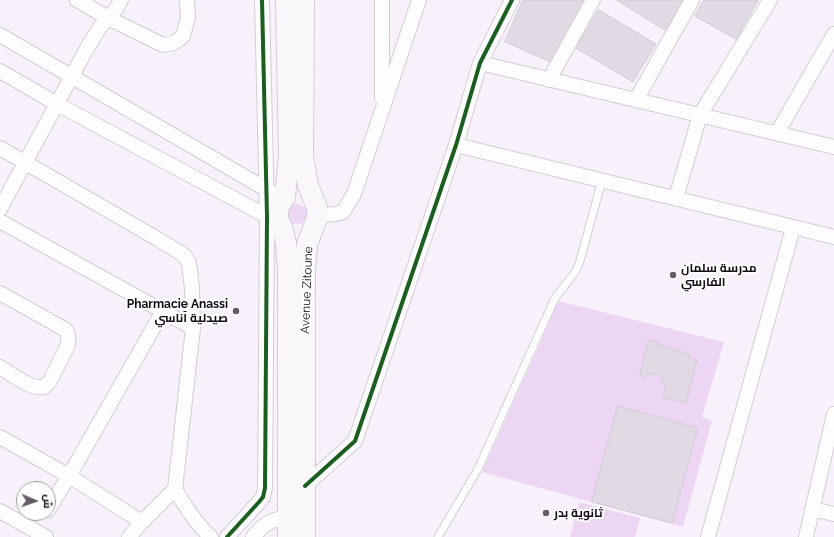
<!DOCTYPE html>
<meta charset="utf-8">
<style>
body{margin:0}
#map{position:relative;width:834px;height:537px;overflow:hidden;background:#f8f1fb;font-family:Raleway,Cairo,sans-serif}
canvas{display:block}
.north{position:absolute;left:16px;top:481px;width:40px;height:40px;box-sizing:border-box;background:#fff;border:1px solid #a19ea2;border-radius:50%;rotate:92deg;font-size:11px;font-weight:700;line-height:16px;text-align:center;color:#140d17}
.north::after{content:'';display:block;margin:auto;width:14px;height:18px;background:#645d67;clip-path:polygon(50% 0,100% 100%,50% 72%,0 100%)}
</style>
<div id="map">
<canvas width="834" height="537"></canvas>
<div class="north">ش</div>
</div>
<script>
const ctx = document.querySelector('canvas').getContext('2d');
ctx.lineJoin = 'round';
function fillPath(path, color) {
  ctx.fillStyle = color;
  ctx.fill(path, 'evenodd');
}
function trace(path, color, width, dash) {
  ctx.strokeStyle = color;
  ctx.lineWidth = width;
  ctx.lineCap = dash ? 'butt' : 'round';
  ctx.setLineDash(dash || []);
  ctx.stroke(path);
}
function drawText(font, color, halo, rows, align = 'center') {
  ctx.font = font + ' Raleway,Cairo,sans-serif';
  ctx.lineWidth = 4;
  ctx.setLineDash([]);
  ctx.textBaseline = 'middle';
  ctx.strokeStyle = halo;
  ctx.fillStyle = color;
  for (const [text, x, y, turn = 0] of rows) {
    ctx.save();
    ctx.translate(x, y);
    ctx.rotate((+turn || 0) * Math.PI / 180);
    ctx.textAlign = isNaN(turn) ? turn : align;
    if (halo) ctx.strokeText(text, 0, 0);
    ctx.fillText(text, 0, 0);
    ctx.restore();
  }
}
fillPath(new Path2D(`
 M287 214a10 10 0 1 1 20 0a10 10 0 1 1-20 0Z
 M558 301 724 342 702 417 712 421 683 527 482 472 539 346Z
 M579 502 640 518 635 537H570Z`), '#ecd6f4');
const building = new Path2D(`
 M523 0H585L553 63 505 42Z
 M617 0H684L665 30Z
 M704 0H758L736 39 695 16Z
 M599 10 656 44 633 82 576 48Z
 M649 340 659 343 658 345 689 354 688 357 697 360 686 403 663 397 666 384 661 382 663 377 647 373 646 377 640 375Z
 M618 406 698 428 672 523 592 502Z`);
fillPath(building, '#e1dae4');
trace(building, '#d1cad4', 1);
const lane = new Path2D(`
 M438 537 478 469 555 298 576 271 580 261 602 180`);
const street = new Path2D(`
 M77 0 108 18 163 45 174 43 183 36 188 18 187 0
 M382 0V98
 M0 35 271 192
 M480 63 834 147
 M0 71 57 104 274 220
 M549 80 593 0
 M636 100 692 0
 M777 133 834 34
 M456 145 834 237
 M0 148 156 238 184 255 189 263 192 288 193 328 175 489C185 506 196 524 211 537
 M676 198 700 115 770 0
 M0 209 86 50 100 27 116 9 121 0
 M318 215 335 214 343 212 354 194 419 0
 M0 221 193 328
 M0 293 66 330C69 336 69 341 67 347L50 381 44 387C31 390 11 374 0 367
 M0 437 69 476 142 522
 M305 486 355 441 456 145 480 63 512 0
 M812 509 834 514
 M48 510 69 476 163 311
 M0 511 46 537
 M129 537 142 522 175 489
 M227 537 259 502 263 497 265 488 267 216 262 0
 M253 537C265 523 270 520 288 517
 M708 537 793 228
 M806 537 834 414`);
const secondary = new Path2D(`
 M286 0 289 156 285 197 279 206 278 212V219L282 227 286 243 288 269V537
 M304 0 303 156 308 185 317 208 318 215 307 245 305 269V537`);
trace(lane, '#d3ccd6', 9);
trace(street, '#d3ccd6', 16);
trace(secondary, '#d3ccd6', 22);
trace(lane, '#fefdfe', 7);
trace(street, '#fefdfe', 14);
trace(secondary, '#faf7fb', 20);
trace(new Path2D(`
 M305 486 355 441 456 145 480 63 512 0
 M227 537 259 502 263 497 265 488 267 216 262 0`), '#1b5e20', 4);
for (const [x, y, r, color] of [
 [673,275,4,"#645d67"],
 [236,311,4,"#645d67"],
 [546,513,4,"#645d67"]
]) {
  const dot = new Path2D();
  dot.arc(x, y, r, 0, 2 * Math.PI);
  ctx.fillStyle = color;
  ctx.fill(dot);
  trace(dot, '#fff', 1.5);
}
drawText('bold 12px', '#140d17', '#fff', [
 ["مدرسة سلمان",681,268],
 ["الفارسي",681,282],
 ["Pharmacie Anassi",228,304,"right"],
 ["صيدلية آناسي",228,318,"right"],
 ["ثانوية بدر",554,513]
], 'left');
drawText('12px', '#140d17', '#fff', [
 ["Avenue Zitoune",307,290,-88]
]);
</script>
